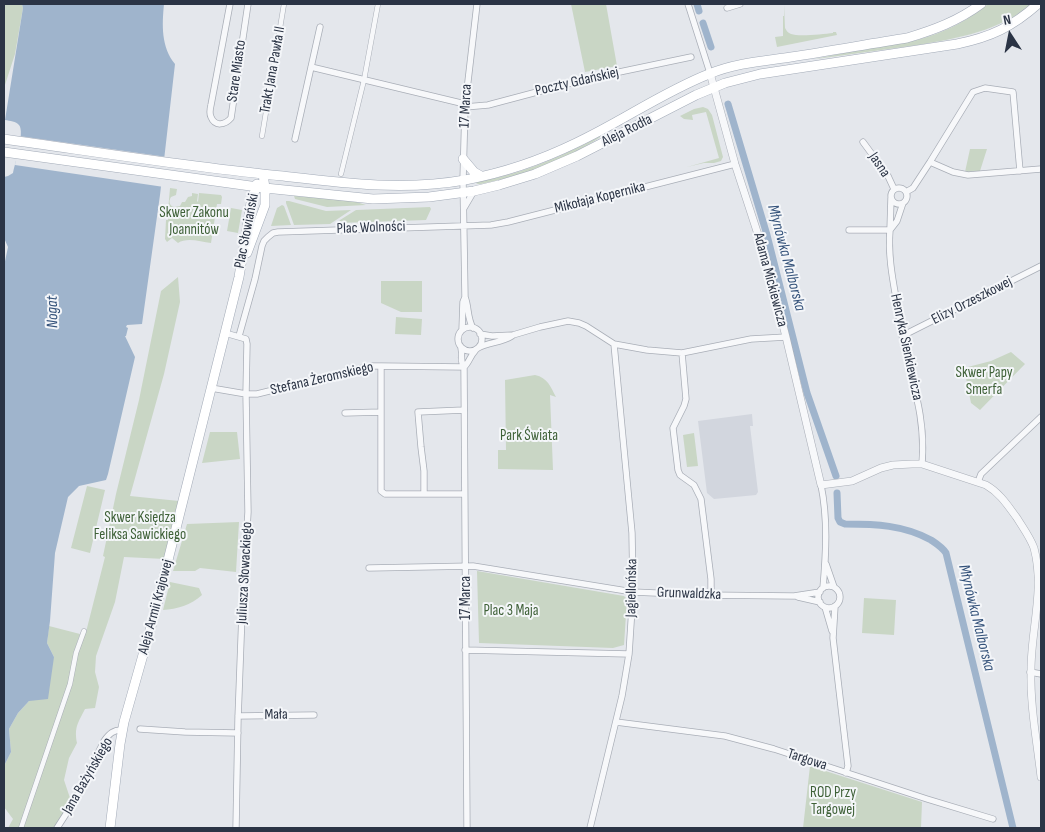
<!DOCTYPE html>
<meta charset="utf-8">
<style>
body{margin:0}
#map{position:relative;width:1045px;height:832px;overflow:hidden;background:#e4e7ec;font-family:"Sofia Sans Condensed",sans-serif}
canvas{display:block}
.frame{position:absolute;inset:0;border:5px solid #2b3445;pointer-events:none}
.north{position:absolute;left:985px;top:10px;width:50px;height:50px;-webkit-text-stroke:4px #f4f6f9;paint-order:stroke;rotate:349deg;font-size:14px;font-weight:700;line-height:20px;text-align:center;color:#2b3445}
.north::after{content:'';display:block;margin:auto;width:18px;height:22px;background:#2b3445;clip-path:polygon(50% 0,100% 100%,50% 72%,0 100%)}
</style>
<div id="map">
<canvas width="1045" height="832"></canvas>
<div class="frame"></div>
<div class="north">N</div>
</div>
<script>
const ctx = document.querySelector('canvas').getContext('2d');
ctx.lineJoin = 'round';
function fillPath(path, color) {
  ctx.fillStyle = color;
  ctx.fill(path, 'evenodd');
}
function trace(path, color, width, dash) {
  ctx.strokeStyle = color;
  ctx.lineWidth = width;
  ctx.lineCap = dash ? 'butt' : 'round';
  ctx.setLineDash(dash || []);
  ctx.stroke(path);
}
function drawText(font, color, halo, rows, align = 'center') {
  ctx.font = font + ' "Sofia Sans Condensed",sans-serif';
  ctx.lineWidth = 4;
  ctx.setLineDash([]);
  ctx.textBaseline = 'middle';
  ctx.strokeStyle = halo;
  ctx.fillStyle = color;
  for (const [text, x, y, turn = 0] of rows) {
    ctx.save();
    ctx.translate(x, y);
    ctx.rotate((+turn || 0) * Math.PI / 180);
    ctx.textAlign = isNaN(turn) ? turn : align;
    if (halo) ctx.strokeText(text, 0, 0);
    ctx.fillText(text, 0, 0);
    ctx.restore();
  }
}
fillPath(new Path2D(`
 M752 414 753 426H750L758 492 756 495 714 499 707 493 698 421Z`), '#d2d6de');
fillPath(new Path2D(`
 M4 4H22L23 8 15 54 4 88Z
 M571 4H606L617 66 585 72Z
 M784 4 785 28C787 31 787 32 791 34 799 37 823 34 833 33V32H836L837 35 777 47 775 37 783 36V16H784Z
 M988 4H1032C999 31 959 38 918 45 884 50 850 54 816 59H815C837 54 859 50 881 46 896 44 912 42 927 37 949 30 970 19 988 4Z
 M703 107 708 109 712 115 723 157 721 161 714 163H704L687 167 719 158 706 112 692 115 693 120 684 119 680 116 694 109Z
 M610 131C599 138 588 145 577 151 547 167 514 177 481 184H478L474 182C523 175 567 154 610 131Z
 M970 149H987L980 171 965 172Z
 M170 188 177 189 176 195 171 197C168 202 170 206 174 207L180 206 182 202H185L188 197 192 196V193L198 194 197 201 198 202 199 193 221 195 222 197 221 204H217L211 243C201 242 187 237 178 243L172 238 167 242 165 239 166 220H168L169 212 168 211Z
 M294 196 350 200 366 205 327 207 295 199Z
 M286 201H289L326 211 351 210 330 224 294 225 286 203Z
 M282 205 284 206 291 225 271 226 277 208Z
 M430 207 431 209 426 220 338 223 340 220 356 210Z
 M231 208 242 210 238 233 227 231Z
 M178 277 180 302 164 374 130 496 179 501 165 559 124 557 115 602 96 656 95 672 99 687 95 708 85 709C78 723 74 727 77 743L69 758 64 780 71 801 54 828H22L72 684 78 653 86 632 105 557 103 556 116 494 139 400 161 291Z
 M381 281H422V312H401L381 303Z
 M396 317 422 319 421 335 395 334Z
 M1011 352 1025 364 980 410 971 403 964 368 991 361Z
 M535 375C548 378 550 386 556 397L550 395 553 470 498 469V450H506L505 380Z
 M210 432H237L240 459 202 463Z
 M694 433 698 466 687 467 683 435Z
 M87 486 105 490 90 553 71 548Z
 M239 522 236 572 200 568 195 571H173L187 524Z
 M477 571 624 596 627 599 624 645 613 648 479 643Z
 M170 582 199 588 202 595C191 605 177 609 163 610Z
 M864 598 896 600 894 635 862 633Z
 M49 626 80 634 74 652 69 683 19 828H8L13 819 4 807V766L11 752 9 729 18 713 29 701 54 657 47 643Z
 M810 766 922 802 921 828H803Z`), '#c9d6c5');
fillPath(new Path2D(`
 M22 4H164C162 25 161 47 175 64L160 195 142 324 127 325 126 327 128 328 126 336H125L135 357 108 474 106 480 79 486 68 497 55 553 50 621 47 643 54 657 48 699 29 701 18 713 9 729 11 752 4 766V266L8 247 4 238V177L8 176 13 173C15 163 25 132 19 125 16 121 10 121 5 120L23 8Z`), '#9fb4cc');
fillPath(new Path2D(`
 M19 136 167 157 164 187 15 165Z`), '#e4e7ec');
trace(new Path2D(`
 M697 4 699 11
 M703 23 711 47
 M728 104 767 235 807 393 836 476
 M837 493 838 518 840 522 845 524C875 524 904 525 931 540 937 544 942 547 946 553L1013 828`), '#9fb4cc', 7);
const pedestrian = new Path2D(`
 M262 136 284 4
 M341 174 364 80 378 4
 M21 828 70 684 76 653 84 631`);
const minor = new Path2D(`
 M230 4 211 105C210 109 209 113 211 117 215 127 225 125 231 118L248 4
 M688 4 710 73
 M727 8 740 4
 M311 67 465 104
 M465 107 488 105 586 79 691 57
 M295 139 320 27
 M863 142 888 176 894 189
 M930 162 953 172 968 175 1041 169
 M891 196a8 8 0 1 1 16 0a8 8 0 1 1-16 0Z
 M906 192 913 188 930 162 973 92 985 88 1013 92 1020 171
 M891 198 890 230 897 221 903 203
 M464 208 474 191
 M849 230H890C888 253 892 276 896 298 899 321 904 344 909 366 918 401 925 428 922 464
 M465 297C469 307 467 318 473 328
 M458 339a12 12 0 1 1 24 0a12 12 0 1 1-24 0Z
 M462 330 463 302 465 297 463 180 465 107 477 4
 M225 333 246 339 247 344 246 394 248 512 242 613 238 719 236 828
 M480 334 492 336 513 335 540 327 568 321 579 323 586 326 614 344 647 350 682 353 751 339 786 337
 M239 336 255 279 262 246 264 241 268 237 273 233 278 232 491 225 508 222 735 164
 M902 336 1041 266
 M461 348C463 357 459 359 464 367L467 828
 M478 348C489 342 501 343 512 336
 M682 353 686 399 684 406 673 428 678 470 680 475 694 485 701 499 711 579V595
 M381 366V491L385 494H464
 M464 367C469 363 470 356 475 351
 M211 388 246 394H257L371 366H381L464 367
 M345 413 381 412
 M978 482 981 474 1041 417
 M821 485C828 519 826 554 823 588
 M424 494V471L421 447 418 412 464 410
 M826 564 834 587
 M369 568 473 566 633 592 701 595 794 596 820 592
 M818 597a11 11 0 1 1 22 0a11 11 0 1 1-22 0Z
 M798 597 820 602
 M835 606 833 638 848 766 846 773
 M825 607 832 631
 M465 650 629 654
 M1030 672 1041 674
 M238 716 314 715
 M616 722 725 736 774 749 927 799 993 819
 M140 729 185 732 238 733
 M57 828 75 800 104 741C109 734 114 729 123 730
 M590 828 622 696 629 654 633 592 632 533 614 344`);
const tertiary = new Path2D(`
 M710 73 735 164 766 259 786 337 821 485 852 481 881 468 893 465 912 464H922L986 485C1000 493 1008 506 1017 518 1023 528 1030 537 1034 548 1045 589 1031 629 1031 670 1030 706 1037 742 1041 777`);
const primary = new Path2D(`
 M4 139C97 152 189 167 283 176 343 183 404 191 465 180 503 173 541 160 576 143 621 122 663 92 709 74 735 63 764 61 791 57 830 51 869 44 907 38 934 30 958 21 981 4
 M4 152 265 188 373 199 429 197 474 191 499 185 535 174 577 156 696 95 725 83 760 74 957 44C991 37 1012 27 1038 4
 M463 159 474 172 481 176
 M247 253 265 205V188L263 174
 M110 828 120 744 124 722 154 616 225 333 239 277 251 203 257 184`);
trace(pedestrian, '#a9aeb7', 5.5);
trace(minor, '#a9aeb7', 7);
trace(tertiary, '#a9aeb7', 8);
trace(primary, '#a3abb8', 10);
trace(pedestrian, '#f7f8fa', 4.5);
trace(minor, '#f7f8fa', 5.5);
trace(tertiary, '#f7f8fa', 7);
trace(primary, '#fff', 9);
drawText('15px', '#2b3445', '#f4f6f9', [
 ["Trakt Jana Pawła II",273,70,-80],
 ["Stare Miasto",237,71,-82],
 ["Poczty Gdańskiej",577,82,-13],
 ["17 Marca",466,106,-87],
 ["Aleja Rodła",627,131,-27],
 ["Jasna",879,165,56],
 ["Mikołaja Kopernika",600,198,-14],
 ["Plac Wolności",371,228,-2],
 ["Plac Słowiański",247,231,-79],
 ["Adama Mickiewicza",770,280,75],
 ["Elizy Orzeszkowej",972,301,-27],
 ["Henryka Sienkiewicza",906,347,78],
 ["Stefana Żeromskiego",322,379,-13],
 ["Juliusza Słowackiego",245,573,-87],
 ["Jagiellońska",632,588,-89],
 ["Grunwaldzka",689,594,2],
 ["17 Marca",466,598,-90],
 ["Aleja Armii Krajowej",156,607,-75],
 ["Mała",276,715,-1],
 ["Targowa",807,760,18],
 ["Jana Bażyńskiego",88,776,-60]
]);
drawText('15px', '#3f6138', '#f4f6f9', [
 ["Skwer Zakonu",194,213],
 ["Joannitów",194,230],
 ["Skwer Papy",984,373],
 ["Smerfa",984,390],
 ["Park Świata",529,436],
 ["Skwer Księdza",140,518],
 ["Feliksa Sawickiego",140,535],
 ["Plac 3 Maja",511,611],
 ["ROD Przy",833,793],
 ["Targowej",833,810]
]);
drawText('italic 16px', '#34527a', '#f4f6f9', [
 ["Młynówka Malborska",786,258,75],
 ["Nogat",53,312,-91],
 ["Młynówka Malborska",976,618,76]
]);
</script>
